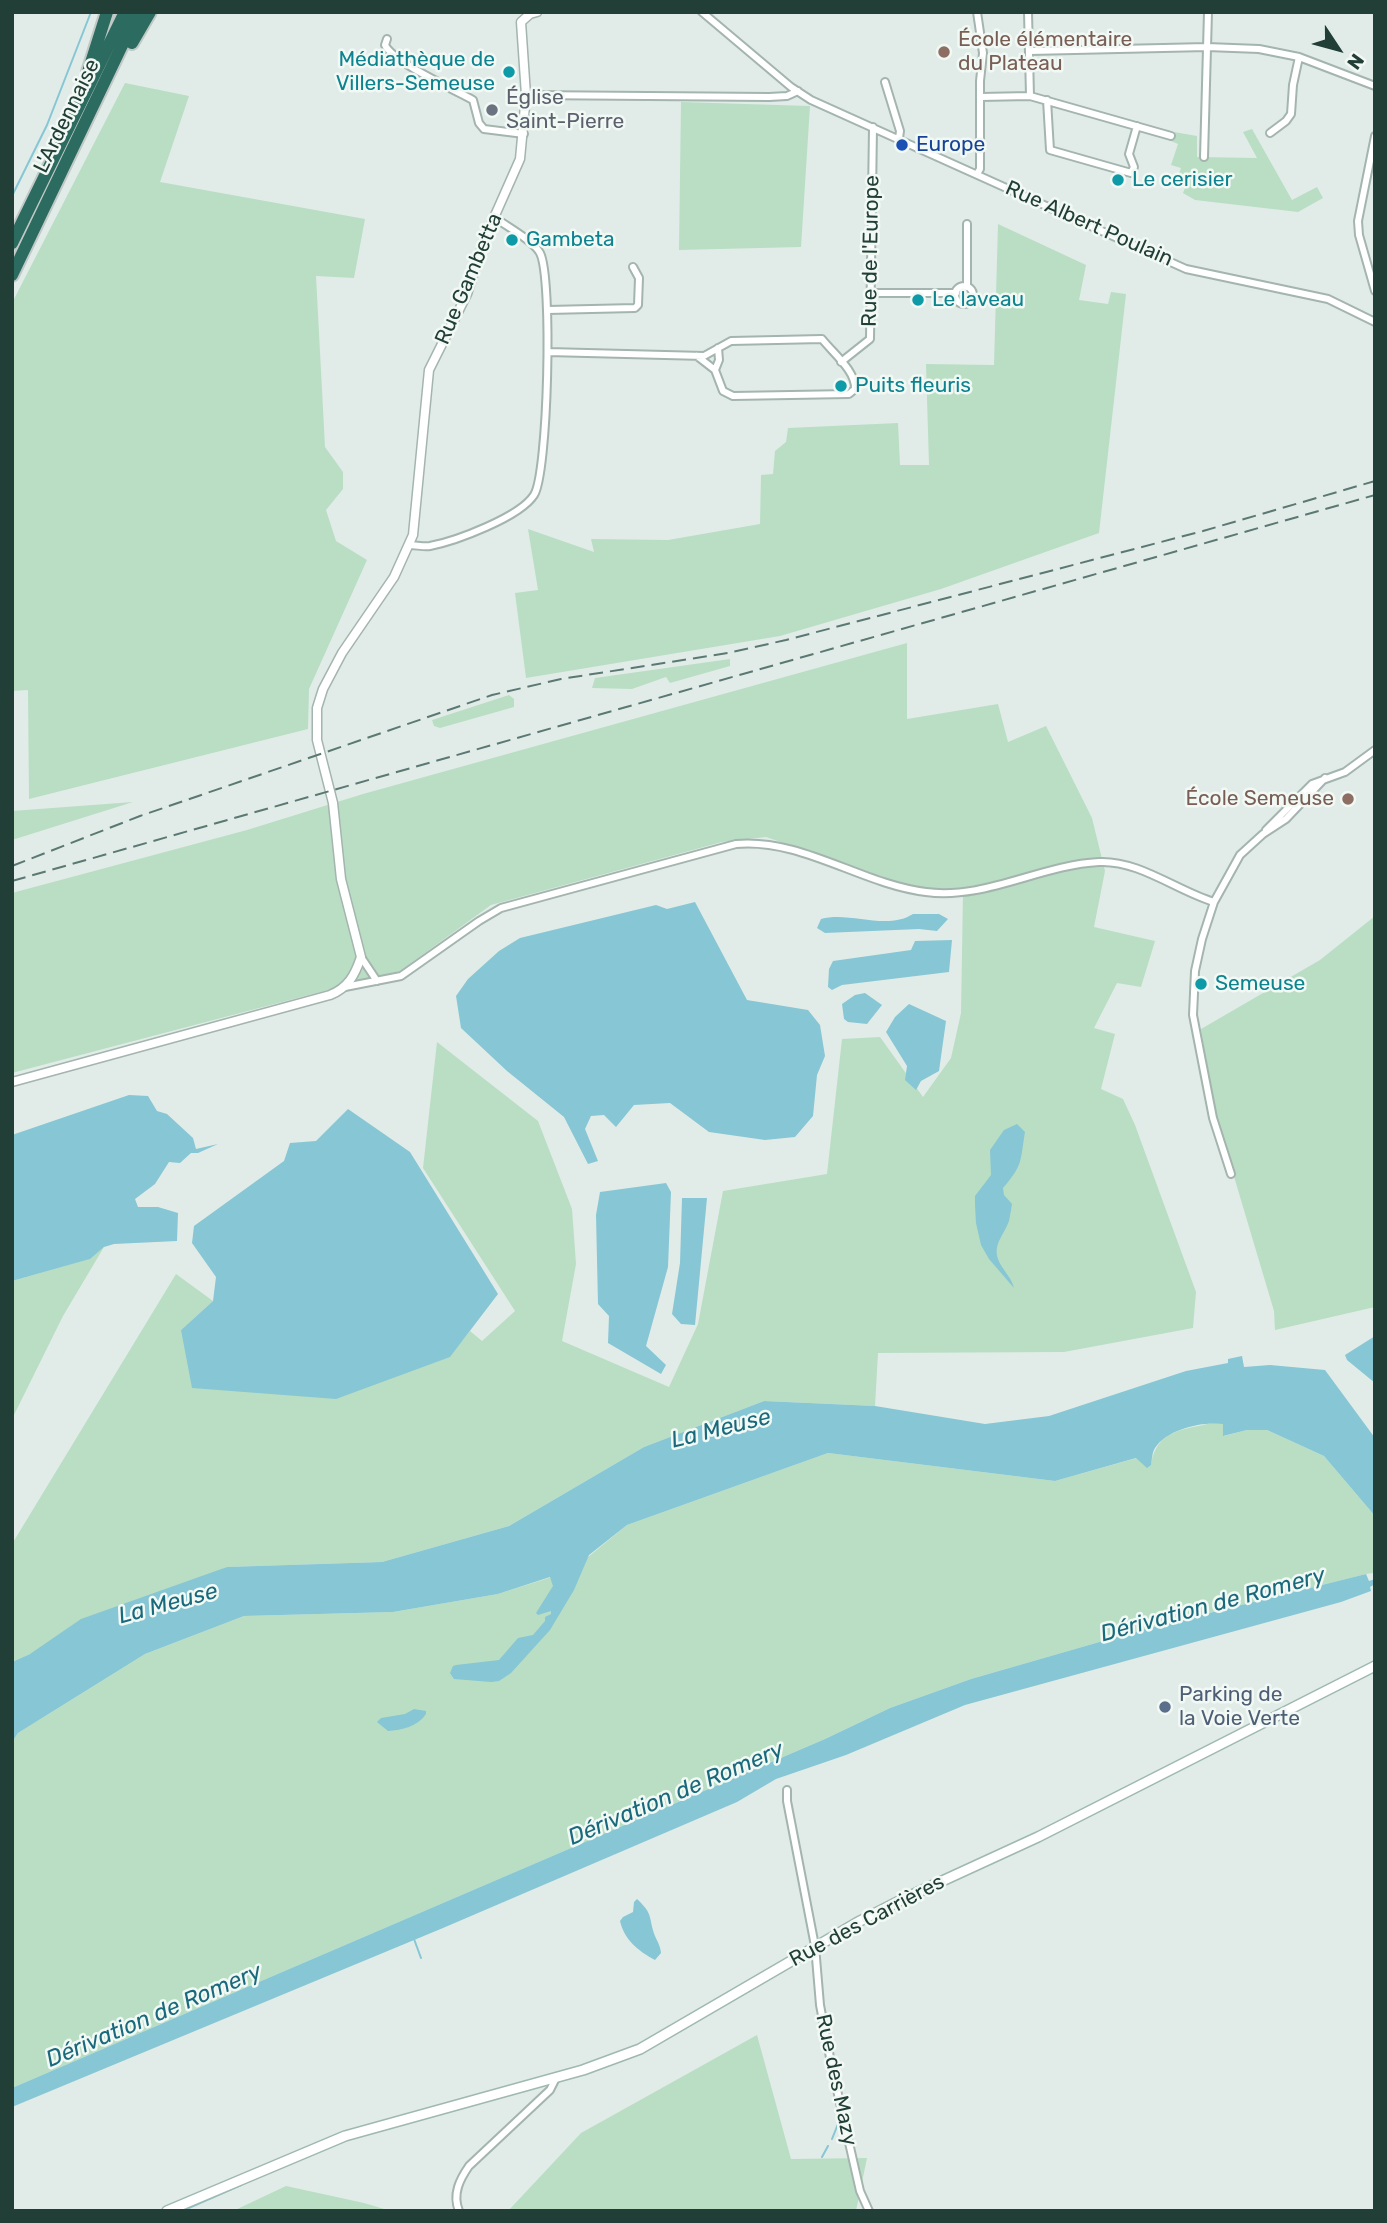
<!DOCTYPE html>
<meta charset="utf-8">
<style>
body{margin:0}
#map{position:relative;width:1387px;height:2223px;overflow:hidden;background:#e1ece8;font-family:Rubik,sans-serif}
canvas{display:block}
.frame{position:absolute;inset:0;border:14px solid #213e37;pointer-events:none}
.north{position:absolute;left:1303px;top:14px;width:70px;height:70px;-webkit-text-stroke:5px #f2f9f5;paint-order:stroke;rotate:126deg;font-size:19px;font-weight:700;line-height:28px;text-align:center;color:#213e37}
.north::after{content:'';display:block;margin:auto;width:24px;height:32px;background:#213e37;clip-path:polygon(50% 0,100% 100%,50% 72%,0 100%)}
</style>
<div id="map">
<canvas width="1387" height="2223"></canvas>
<div class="frame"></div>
<div class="north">N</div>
</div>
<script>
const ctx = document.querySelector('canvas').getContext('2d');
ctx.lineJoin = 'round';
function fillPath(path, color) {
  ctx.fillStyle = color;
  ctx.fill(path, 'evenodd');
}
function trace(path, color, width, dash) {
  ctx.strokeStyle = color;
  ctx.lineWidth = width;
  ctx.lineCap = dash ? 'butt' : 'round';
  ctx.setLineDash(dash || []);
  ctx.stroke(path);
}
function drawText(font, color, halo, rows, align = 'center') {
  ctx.font = font + ' Rubik,sans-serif';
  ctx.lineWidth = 5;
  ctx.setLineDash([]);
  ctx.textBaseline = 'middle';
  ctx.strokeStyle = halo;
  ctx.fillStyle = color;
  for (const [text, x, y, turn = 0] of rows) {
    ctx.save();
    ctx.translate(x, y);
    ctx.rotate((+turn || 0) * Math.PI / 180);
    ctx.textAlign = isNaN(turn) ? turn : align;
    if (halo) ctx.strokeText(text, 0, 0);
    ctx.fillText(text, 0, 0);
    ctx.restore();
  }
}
fillPath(new Path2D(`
 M125 83 189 96 160 182 365 219 354 278 316 276 325 447 343 472V489L326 510 336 541 367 560 309 689 308 729 29 799 28 690 12 691V303Z
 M681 102 810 106 801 247 679 250Z
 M1252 129 1292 200 1317 187 1323 198 1298 212 1195 200 1183 193 1187 183 1177 179 1181 168 1171 165 1178 144 1171 141 1174 132 1197 136V157L1257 158 1243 132Z
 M998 224 1086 265 1079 300 1108 304 1111 292 1126 294 1099 533 941 589 780 636 526 678 515 593 538 590 528 529 594 552 591 539 668 540 760 524 761 475 773 474 775 451 786 442 788 428 898 423 900 465H929L926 364 994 365Z
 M907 643V719L998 704 1008 742 1046 726 1092 818 1105 871 1094 927 1155 941 1141 987 1117 983 1094 1028 1115 1034 1101 1089 1123 1099 1135 1125 1196 1292 1193 1328 1064 1352 878 1353 875 1406 764 1401 644 1447 509 1526 382 1562 227 1567 12 1662V1544L176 1274 213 1301 181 1330 449 1357 470 1331 482 1341 515 1311 423 1168 437 1042 538 1121 572 1209 576 1264 562 1341 669 1387 698 1324 723 1191 827 1174 842 1039 880 1037 923 1097 951 1058 961 1013 963 892 923 891 766 837 722 842 491 905 400 971 12 1073V893L247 830 363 794Z
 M730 659V666L670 683 666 677 632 689 592 688 595 678Z
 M509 695 514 699V707L440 728 434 726 432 720Z
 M133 802 12 840V811Z
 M1375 916V1307L1275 1330 1274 1311 1213 1106 1201 1029 1320 960Z
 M104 1247 63 1316 12 1419V1281L89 1259Z
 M1212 1423 1224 1424V1436L1247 1430H1267L1324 1456 1375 1516V1576L1373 1573 1366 1574 1141 1630 971 1679 890 1708 825 1739 12 2088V1742L18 1733 145 1654 244 1616 393 1612 498 1594 571 1571 627 1525 828 1453 1055 1481 1137 1458 1151 1464C1157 1430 1182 1430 1212 1423Z
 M757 2035 791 2159 867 2158 856 2211H508L581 2133Z
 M286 2186 364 2203 391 2211H233Z`), '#b9dec4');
fillPath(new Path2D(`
 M695 902 747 1000 808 1010 820 1025 825 1056 817 1075 813 1116 795 1137 765 1140 709 1132 670 1103 634 1105 616 1127 604 1115 591 1116 585 1129 598 1161 588 1164 564 1117 507 1071 461 1028 456 996 468 979 499 951 520 938 656 905 667 909Z
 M913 914H939L948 919 937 931 919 929 825 933 817 928 821 919C850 911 886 931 913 914Z
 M952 940 949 972 842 985 832 990 828 987 829 969 833 961 911 950 915 941Z
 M865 993 882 1005 867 1024 848 1022 844 1019 842 1004 855 995Z
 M909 1004 946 1021 939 1071 921 1081 916 1090 905 1080 907 1066 886 1032 895 1017Z
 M129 1095 148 1096 157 1111 167 1114 193 1138 196 1149 218 1144 198 1153H191L180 1163 169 1162 155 1184 135 1199 138 1207H158L178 1213 177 1241 114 1244 104 1247 90 1259 12 1281V1135Z
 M348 1109 410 1152 498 1294 450 1357 336 1399 192 1388 181 1330 213 1301 216 1277 192 1243 194 1226 284 1161 290 1143 316 1141Z
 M1017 1124 1025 1132C1020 1162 1023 1165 1003 1188L1004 1195 1012 1204C1011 1210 1010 1216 1009 1221 1004 1235 993 1244 998 1259 1002 1270 1011 1276 1014 1288L989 1259 981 1245 976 1223 975 1205V1196L991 1175 990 1150 1004 1130Z
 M666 1183 671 1192 668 1267 646 1346 666 1365 661 1374 608 1343 609 1316 598 1304 596 1215 600 1192Z
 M682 1198H707L695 1325 681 1324 672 1314 680 1263Z
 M1375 1336V1383L1347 1360 1345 1355Z
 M1242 1356 1244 1367 1270 1365 1325 1370 1375 1438V1516L1324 1456 1267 1430H1247L1223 1436V1424C1203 1421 1167 1429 1155 1448 1152 1452 1152 1460 1151 1465L1147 1468 1136 1458 1055 1481 828 1453 627 1525 589 1555 574 1590 550 1630 511 1673 499 1681 491 1682 454 1679 450 1673 453 1666 456 1665 499 1660 518 1638 533 1635 545 1621V1617L551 1614V1611L538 1615 536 1613 553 1586 550 1577 498 1594 393 1612 244 1616 145 1654 18 1733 12 1742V1662L30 1654 81 1619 227 1567 382 1562 509 1526 644 1447 764 1401 875 1406 985 1424 1049 1416 1186 1371 1228 1363V1359Z
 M1366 1574 1369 1581 1375 1579V1584L1370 1587 1371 1591 1341 1602 965 1705 846 1755 776 1779 737 1802 443 1928 12 2107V2088L825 1739 890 1708 971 1679 1141 1630Z
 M414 1709 426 1711V1714C417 1727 402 1730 388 1731L377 1722 381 1718 405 1714Z
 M637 1899C654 1915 648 1917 655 1936 658 1943 660 1945 661 1953L655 1960C638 1951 624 1939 620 1921L623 1917 633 1912 634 1902Z`), '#87c6d4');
trace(new Path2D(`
 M12 196 47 125 91 12
 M414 1939 421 1958
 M832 2139 838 2124
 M822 2157 828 2146
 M182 2211 241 2185`), '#87c6d4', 2);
const minor = new Path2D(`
 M702 12 791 87 811 100 1186 269 1328 299 1375 322
 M977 12 983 53 980 81V169L977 174
 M1028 12 1030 96
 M387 39 385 45C393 62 455 90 473 100L479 123 484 129 524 134
 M1030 51 1207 47 1259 49 1299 57 1375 86
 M885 82 900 131 899 138
 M526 95 769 97 787 96 798 91
 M980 97 1030 96 1171 136
 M1047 100 1050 150 1131 173 1134 167 1129 154 1137 126
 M1270 133 1286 121 1291 114 1293 85 1299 57
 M1375 136 1358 221 1359 235 1375 291
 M1204 157 1208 12
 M955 295a9 9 0 1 1 18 0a9 9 0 1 1-18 0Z
 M967 287V224
 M871 293H956
 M548 310 635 308 638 305 639 278 633 267
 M548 352 704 356 731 341 822 339C833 353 856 371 855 389L849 394 733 396 723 391 715 370 697 356
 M841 362 870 339 873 127
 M715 370 719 360 718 348
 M409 545C416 545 424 547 430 546 456 541 520 517 534 495 548 474 553 278 540 253 534 241 506 226 494 217
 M1266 830 1312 784 1345 772 1375 750
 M361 957 377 981
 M345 987 401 976 479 921 501 908 736 844C802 838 861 884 926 892 985 900 1040 865 1099 862 1139 860 1177 891 1214 902
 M1231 1174 1213 1118 1193 1015 1195 971 1202 939 1214 902 1240 855 1263 834 1286 819 1325 778
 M787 1790V1801L815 1946 820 2005 832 2068 860 2191 869 2211
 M459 2211C452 2194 460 2179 469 2166L550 2090 556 2078`);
const tertiary = new Path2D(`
 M12 1082 330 995C348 988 355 975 361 957L341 879 333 803 317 740V708L323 689 342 653 394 577 413 535 429 370 467 294 485 238 520 159 526 95 521 22 530 14 537 12`);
const secondary = new Path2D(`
 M167 2211 345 2136 583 2070 640 2049 860 1921 903 1899 1038 1837 1375 1666`);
const motorway = new Path2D(`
 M132 43 150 12
 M88 72 107 12
 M12 243 125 12
 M12 275 138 12`);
trace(minor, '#a4b4af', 10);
trace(tertiary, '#a4b4af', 11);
trace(secondary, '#9fb8b0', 12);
trace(motorway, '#c1c9c7', 16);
trace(minor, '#fff', 6);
trace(tertiary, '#fff', 8);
trace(secondary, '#fff', 9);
trace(motorway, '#2b6b60', 12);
trace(new Path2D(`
 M12 866 140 816 492 695 561 679 728 653 786 640 1203 531 1375 481
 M12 881 1375 495`), '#5b7972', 2, [14, 7]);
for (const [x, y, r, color] of [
 [944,52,7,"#8d6e63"],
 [509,72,7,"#0f9aa8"],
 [492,110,7,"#6b7280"],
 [902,145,7,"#1a4fb4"],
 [1118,180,7,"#0f9aa8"],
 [512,240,7,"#0f9aa8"],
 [918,300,7,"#0f9aa8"],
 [841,386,7,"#0f9aa8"],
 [1348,799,7,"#8d6e63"],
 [1201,984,7,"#0f9aa8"],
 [1165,1707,7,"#5c6f8a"]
]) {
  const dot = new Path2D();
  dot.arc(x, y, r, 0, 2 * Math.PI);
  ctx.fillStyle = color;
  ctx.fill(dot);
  trace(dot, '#f2f9f5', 2.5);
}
drawText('21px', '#785e54', '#f2f9f5', [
 ["École élémentaire",958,40],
 ["du Plateau",958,64],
 ["École Semeuse",1334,799,"right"]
], 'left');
drawText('21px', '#0d838f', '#f2f9f5', [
 ["Médiathèque de",495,60,"right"],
 ["Villers-Semeuse",495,84,"right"],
 ["Le cerisier",1132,180],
 ["Gambeta",526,240],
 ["Le laveau",932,300],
 ["Puits fleuris",855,386],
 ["Semeuse",1215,984]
], 'left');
drawText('21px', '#5b616d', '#f2f9f5', [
 ["Église",506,98],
 ["Saint-Pierre",506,122]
], 'left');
drawText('21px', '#213e37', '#f2f9f5', [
 ["L'Ardennaise",67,116,-64],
 ["Rue Albert Poulain",1089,224,24],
 ["Rue de l'Europe",871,251,-89],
 ["Rue Gambetta",469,279,-67],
 ["Rue des Carrières",867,1921,-28],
 ["Rue des Mazy",836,2080,78]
]);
drawText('21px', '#164399', '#f2f9f5', [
 ["Europe",916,145]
], 'left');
drawText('21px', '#4e5e75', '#f2f9f5', [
 ["Parking de",1179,1695],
 ["la Voie Verte",1179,1719]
], 'left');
drawText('italic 23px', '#19697c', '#f2f9f5', [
 ["La Meuse",721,1429,-14],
 ["La Meuse",168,1604,-15],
 ["Dérivation de Romery",1213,1605,-15],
 ["Dérivation de Romery",676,1794,-23],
 ["Dérivation de Romery",154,2016,-23]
]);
</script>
